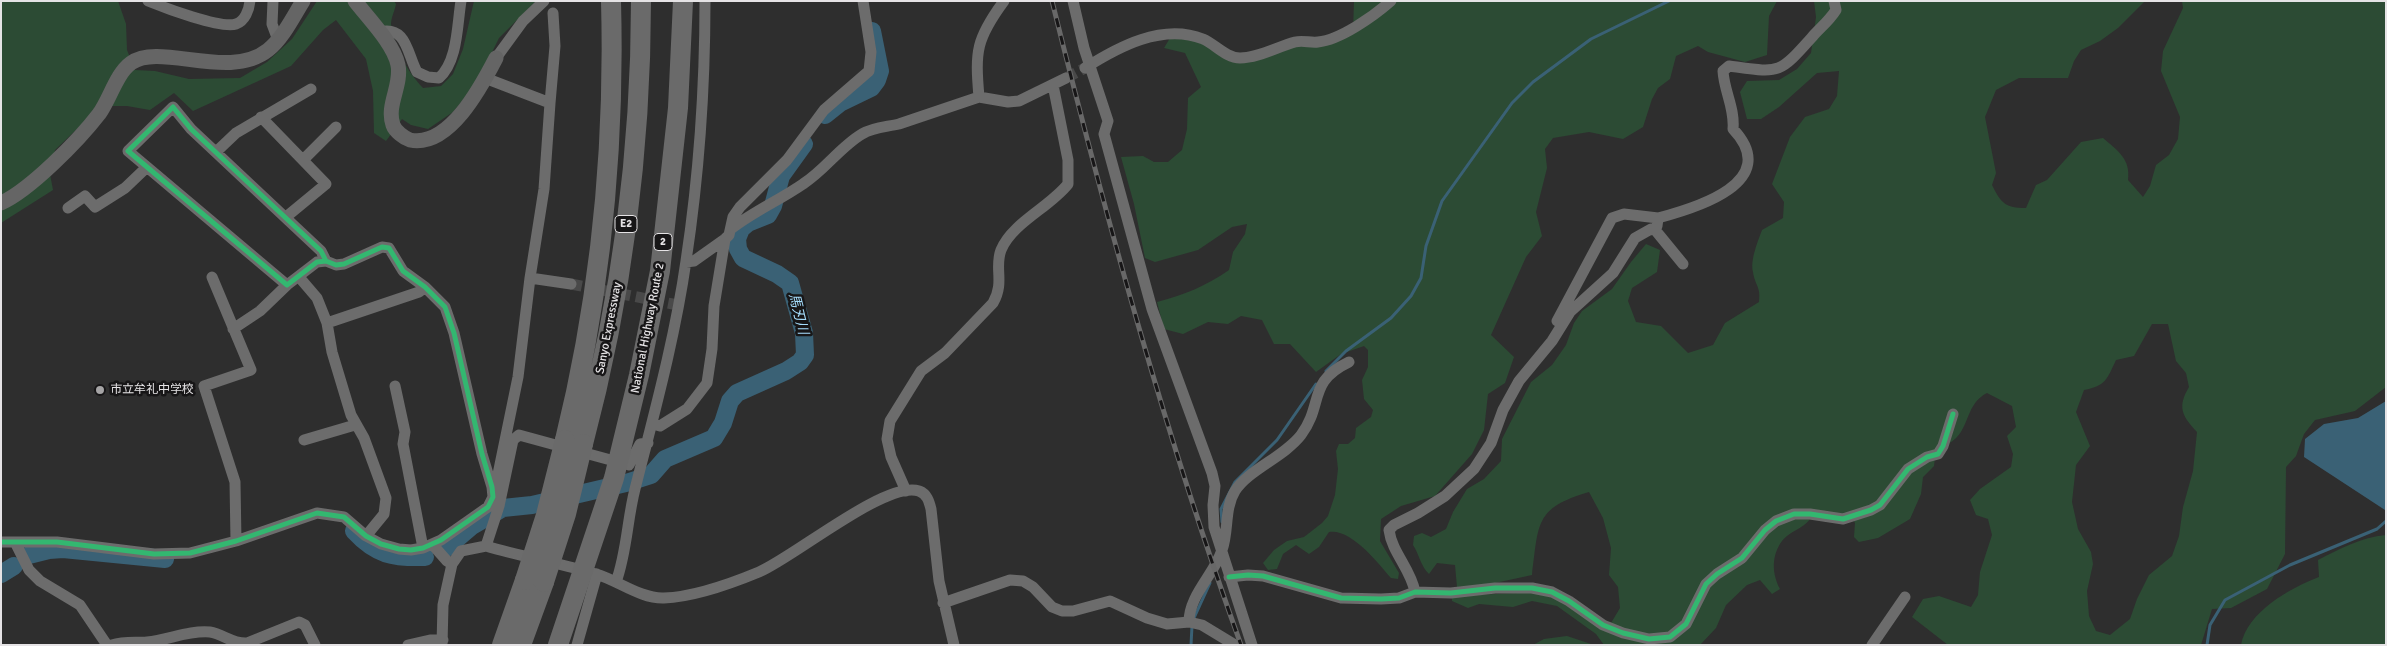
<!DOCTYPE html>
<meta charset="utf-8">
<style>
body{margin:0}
#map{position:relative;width:2387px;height:646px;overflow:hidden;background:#2e2e2e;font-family:Signika,sans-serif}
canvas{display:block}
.frame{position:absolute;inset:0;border:2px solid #e5e3e5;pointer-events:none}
</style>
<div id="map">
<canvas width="2387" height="646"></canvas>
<div class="frame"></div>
</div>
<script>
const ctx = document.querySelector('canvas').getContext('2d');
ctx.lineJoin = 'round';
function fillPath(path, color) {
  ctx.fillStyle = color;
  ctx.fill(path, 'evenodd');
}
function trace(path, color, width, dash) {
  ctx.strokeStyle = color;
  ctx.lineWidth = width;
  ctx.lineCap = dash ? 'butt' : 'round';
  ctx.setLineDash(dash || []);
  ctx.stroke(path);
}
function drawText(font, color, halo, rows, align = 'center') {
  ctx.font = font + ' Signika,"Noto Sans JP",sans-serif';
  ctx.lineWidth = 5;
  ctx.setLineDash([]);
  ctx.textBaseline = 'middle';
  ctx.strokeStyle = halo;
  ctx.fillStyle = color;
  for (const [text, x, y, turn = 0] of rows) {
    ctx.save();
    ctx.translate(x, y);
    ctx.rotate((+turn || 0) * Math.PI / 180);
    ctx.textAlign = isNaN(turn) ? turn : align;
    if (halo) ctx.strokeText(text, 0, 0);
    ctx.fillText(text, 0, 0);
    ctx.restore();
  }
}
fillPath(new Path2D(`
 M1 1H118L126 24 127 50 135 70 155 71 189 79 240 78 267 62 292 39 317 1H394L396 4C395 10 391 18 391 24 394 48 407 71 423 88L441 86 453 74 463 49 474 1H536L499 38 477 83 453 112 428 129 411 125 402 119 386 141 374 133 373 91 366 59 336 20 323 30 291 66 193 111 174 93 150 110 127 106H101L55 150 50 174 53 190 1 223Z
 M1354 1H1777L1769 16 1767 55 1745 62 1708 52 1698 46 1676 56 1670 79 1658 88 1652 99 1643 127 1623 139 1589 132 1553 138 1545 149 1547 168 1536 212 1542 236 1526 257 1491 335 1514 357 1505 383 1488 394 1484 430 1472 454 1435 496 1401 506 1381 519 1380 541 1399 573 1398 579 1391 578C1378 563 1351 528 1329 532L1319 547 1309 554 1296 545 1283 554 1277 569 1268 570 1263 563 1274 550 1287 541 1304 537 1322 523 1328 516 1335 495 1338 469 1336 451 1339 444H1348L1355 438 1356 428 1371 417 1373 410 1364 399 1362 380 1368 367V350L1364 346 1341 354 1316 372 1290 344H1274L1262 320 1241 316 1228 324 1208 322 1183 334 1164 329 1157 302C1184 295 1206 286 1229 270L1233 252 1245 234 1247 224 1232 227 1198 250 1155 262 1145 258 1134 204 1121 157 1143 156 1154 162H1168L1182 150 1187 129 1188 98 1201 87 1185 53 1164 48 1170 38 1198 40 1236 62 1353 31Z
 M1814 1H2145L2118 28 2100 41 2081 50 2074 61 2068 78H2019L1996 90 1985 117 1996 173 1992 185C2001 203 2005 208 2026 208L2036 185 2047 180 2081 142 2103 138C2117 150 2131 159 2128 180L2143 197 2150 186 2156 165 2169 155 2178 139 2180 117 2161 71 2163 51 2183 8 2182 1H2386V387L2355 411 2315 420 2304 434 2296 456 2286 467 2285 554 2267 589 2231 608 2212 609 2201 645H1948L1912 617 1923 599 1939 596 1971 607 1978 595 1980 572 1992 535 1988 519 1976 515 1970 500 1980 489 2011 467 2013 454 2007 436 2016 427 2012 406 1987 393C1960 407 1974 440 1936 448L1934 466 1923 477 1921 494 1910 519 1878 538 1859 542 1854 537 1855 523 1849 513 1836 517 1816 510C1806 530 1793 528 1782 541 1771 556 1772 574 1780 589L1772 594 1760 580 1747 585 1726 605 1716 628 1700 645H1604L1596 634 1557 606 1532 601 1513 607 1479 604 1468 608 1452 601V596L1539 592 1611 623 1620 608 1618 587 1609 575 1611 548 1603 518 1589 492C1534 508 1539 524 1532 575L1486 585 1457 587 1455 565 1437 563 1429 574C1421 567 1419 554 1413 545L1414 536 1422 533 1431 537 1446 529 1453 512 1467 489 1484 479 1501 461 1502 439 1531 382 1552 365 1566 345 1574 323 1582 311 1612 289 1631 262 1646 244 1660 250 1657 272 1632 288 1628 301 1636 322 1661 326 1688 353 1713 345 1725 323 1759 302C1761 286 1755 286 1753 272 1750 260 1758 241 1762 230L1783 218 1784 202 1772 184 1790 137 1805 117 1829 109 1837 96 1839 71 1817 73 1779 107 1761 119H1747L1740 92 1747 81 1779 80 1797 69 1811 53 1816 17ZM2152 324H2168L2176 361 2186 373 2189 387C2177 407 2182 416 2197 432L2193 471 2183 507 2179 536 2172 556 2149 575 2137 599 2130 619 2110 635 2096 631 2089 616 2087 591 2093 564 2091 552 2078 529 2072 502 2076 465 2090 446 2076 412 2084 390C2106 386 2107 379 2116 360L2134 356Z
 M2386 535V645H2241C2247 612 2290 588 2319 577L2318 560C2340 549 2361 537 2386 535Z
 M1567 636 1594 645H1533L1544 639Z`), '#2c4b34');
fillPath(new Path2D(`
 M2386 401V510H2385L2304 457 2305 439 2324 424 2358 418Z`), '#3a6175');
trace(new Path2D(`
 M1326 371 1346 351 1391 318 1411 296 1421 278 1426 246 1442 201 1512 103 1533 82 1591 39 1669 1
 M1222 522 1221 509 1235 482 1277 440 1316 384
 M1194 618 1210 583
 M1191 645 1192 626
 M2207 645 2210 625 2225 600 2290 565 2377 529 2386 521`), '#3a6175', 3);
trace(new Path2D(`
 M825 115 840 103 871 88 877 80 880 71 872 31
 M354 531C376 555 393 558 425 557
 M445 549 472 526 503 508 532 505 626 483 651 475 665 459 714 438 723 423 730 401 737 393 786 371 800 362 805 355 804 333 790 283 777 274 743 258 738 249 737 239 741 229 748 223 768 215 773 206 781 176 804 144
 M29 555 49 550 63 549 165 559
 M1 574 14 566`), '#3a6175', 18);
trace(new Path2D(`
 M1066 78 1085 68
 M571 284 678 305`), '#494949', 11, [11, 5.5]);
trace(new Path2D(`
 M148 1C165 8 221 29 236 24 245 21 249 10 250 1
 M273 1 272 24 278 40
 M1073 1 1084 48 1108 121 1104 134 1152 309 1212 473 1215 486 1213 505 1214 527 1252 645
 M379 32C407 25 407 54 417 72L428 77 439 78C458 61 457 25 461 1
 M496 58 523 21 544 1
 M1085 68C1118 47 1162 23 1203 39 1215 44 1226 58 1240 58 1258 58 1277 47 1295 42 1303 40 1310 43 1318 42 1340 40 1374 16 1391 1
 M485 78 550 103 544 189 530 278 518 377 497 479 492 487
 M979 97C975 51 976 39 1004 1
 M550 103 555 46 553 13
 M261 117 326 184 286 217
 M216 152 236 133 311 89
 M303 160 336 127
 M68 208 85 196 95 207 125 188 147 167
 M1658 218C1696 208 1783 182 1733 129 1735 108 1724 91 1723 71L1729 66C1781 73 1778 75 1813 36 1821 27 1829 21 1836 10L1834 1
 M731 229C754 211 780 200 803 184 825 170 840 147 862 134 873 127 886 127 899 124L979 97 1008 102 1019 101 1066 78
 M686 262 694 261 725 239 729 235 733 217 740 207 787 160 824 110 869 71 871 52 863 1
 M212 277 251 370 204 386 235 482 236 541
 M299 277 317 298 327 323 332 352 351 415 364 438 386 498 384 514 366 536
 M530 278 571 284
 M1557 321 1612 218 1624 214 1658 218 1657 226
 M327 323 419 292 425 287
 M233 329 260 311 287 285
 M395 386 405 432 403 444 423 548
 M653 424 660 426 687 409 707 383 712 349 714 306 725 239
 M304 440 355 425
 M906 491 891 457 887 439 890 421 921 371 945 353 993 303C1005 282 994 268 1001 250 1012 223 1050 207 1068 184V160L1053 85
 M1 542H57L154 554 190 553 236 541 317 513 344 517 366 536 381 544 399 549 411 550 423 548 441 540 488 507 493 497 492 487 482 454 454 333 445 307 425 287 403 271 389 248 382 247 344 264 336 265 326 261 317 262 287 285 128 151 173 107 191 129 321 251 326 261
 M15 542 29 570 40 581 80 605 107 645
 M432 544 447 561 452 564
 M486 546 499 506 513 440 519 435 629 465 640 444 648 443
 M1229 577 1248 575 1263 576 1341 598 1381 599 1399 598 1415 592 1451 593 1495 588H1532L1552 592 1569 601 1603 625 1623 633 1649 639 1670 637 1686 624 1706 584 1717 574 1742 558 1765 530 1776 521 1794 514H1810L1843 519 1871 510 1880 505 1908 469 1927 457 1938 454 1943 446 1953 414
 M616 582C627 552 627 520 635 489 654 414 675 338 686 261 699 175 705 88 705 1
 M1415 592C1411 569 1392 553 1389 530L1394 525 1418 513 1445 496 1474 469 1491 443 1503 410 1519 381 1552 341 1570 312 1613 273 1635 238 1651 229 1656 231 1683 264
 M943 603 1010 580 1023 581 1033 587 1052 607 1062 611H1073L1110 601 1147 618 1167 624 1189 622 1202 625 1235 645
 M1189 622C1189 595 1214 575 1222 550 1229 531 1224 509 1235 491 1248 470 1284 457 1301 435 1324 404 1307 382 1349 362
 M112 645C124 641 135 643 147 642 168 640 189 630 210 632 223 634 233 644 247 643L299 622 305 625 315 645
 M408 645 430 640H443
 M442 645 443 605 452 564 461 551 486 546C522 557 560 563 596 574 617 580 641 599 664 598 694 597 730 584 759 572 793 558 886 480 919 491 927 494 929 501 931 509L939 581 954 645
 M577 645 597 574
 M1872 645 1905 597`), '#6c6c6c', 11);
trace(new Path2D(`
 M355 1C368 18 394 44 398 65 402 86 386 105 393 125 395 131 404 138 410 140 449 148 481 87 496 58
 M1 203C30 190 79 140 99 114 110 99 116 74 131 63 160 42 229 81 268 50 283 38 293 17 303 1`), '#656565', 15);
trace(new Path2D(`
 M565 440C600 298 615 147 611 1
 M583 444C621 301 641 150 641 1
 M502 645 525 580
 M521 645 544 582
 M558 645 614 478 639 375 660 271 678 108 683 1`), '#6a6a6a', 20);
const rail = new Path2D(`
 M1052 1C1106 218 1165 434 1241 645`);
trace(rail, '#686868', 5);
trace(rail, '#171617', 3, [9]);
trace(new Path2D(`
 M525 580 546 515 565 440
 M544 582 566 514 583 444`), '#6a6a6a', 20);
trace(new Path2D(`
 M1 542H57L154 554 190 553 236 541 317 513 344 517 366 536 381 544 399 549 411 550 423 548 441 540 488 507 493 497 492 487 482 454 454 333 445 307 425 287 403 271 389 248 382 247 344 264 336 265 326 261 317 262 287 285 128 151 173 107 191 129 321 251 326 261
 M1229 577 1248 575 1263 576 1341 598 1381 599 1399 598 1415 592 1451 593 1495 588H1532L1552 592 1569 601 1603 625 1623 633 1649 639 1670 637 1686 624 1706 584 1717 574 1742 558 1765 530 1776 521 1794 514H1810L1843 519 1871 510 1880 505 1908 469 1927 457 1938 454 1943 446 1953 414`), '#33b770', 5);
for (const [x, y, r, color] of [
 [100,390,5,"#a5a4a5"]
]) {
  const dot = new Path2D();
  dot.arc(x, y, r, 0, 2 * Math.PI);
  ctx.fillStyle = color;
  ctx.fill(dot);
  trace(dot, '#171617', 2);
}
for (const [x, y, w] of [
 [626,224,22],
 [663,242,18]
]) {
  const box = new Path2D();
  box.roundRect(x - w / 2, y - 8.5, w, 17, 4);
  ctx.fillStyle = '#171617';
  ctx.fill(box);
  trace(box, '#e5e3e5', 1);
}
drawText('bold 11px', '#e5e3e5', null, [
 ["E2",626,224],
 ["2",663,242]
]);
drawText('12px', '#e5e3e5', '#171617', [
 ["Sanyo Expressway",609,328,-79],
 ["National Highway Route 2",648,328,-79]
]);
drawText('12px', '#e5e3e5', '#171617', [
 ["市立牟礼中学校",110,390]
], 'left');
drawText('italic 14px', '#a4dcfb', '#171617', [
 ["馬刃川",798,314,76]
]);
</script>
